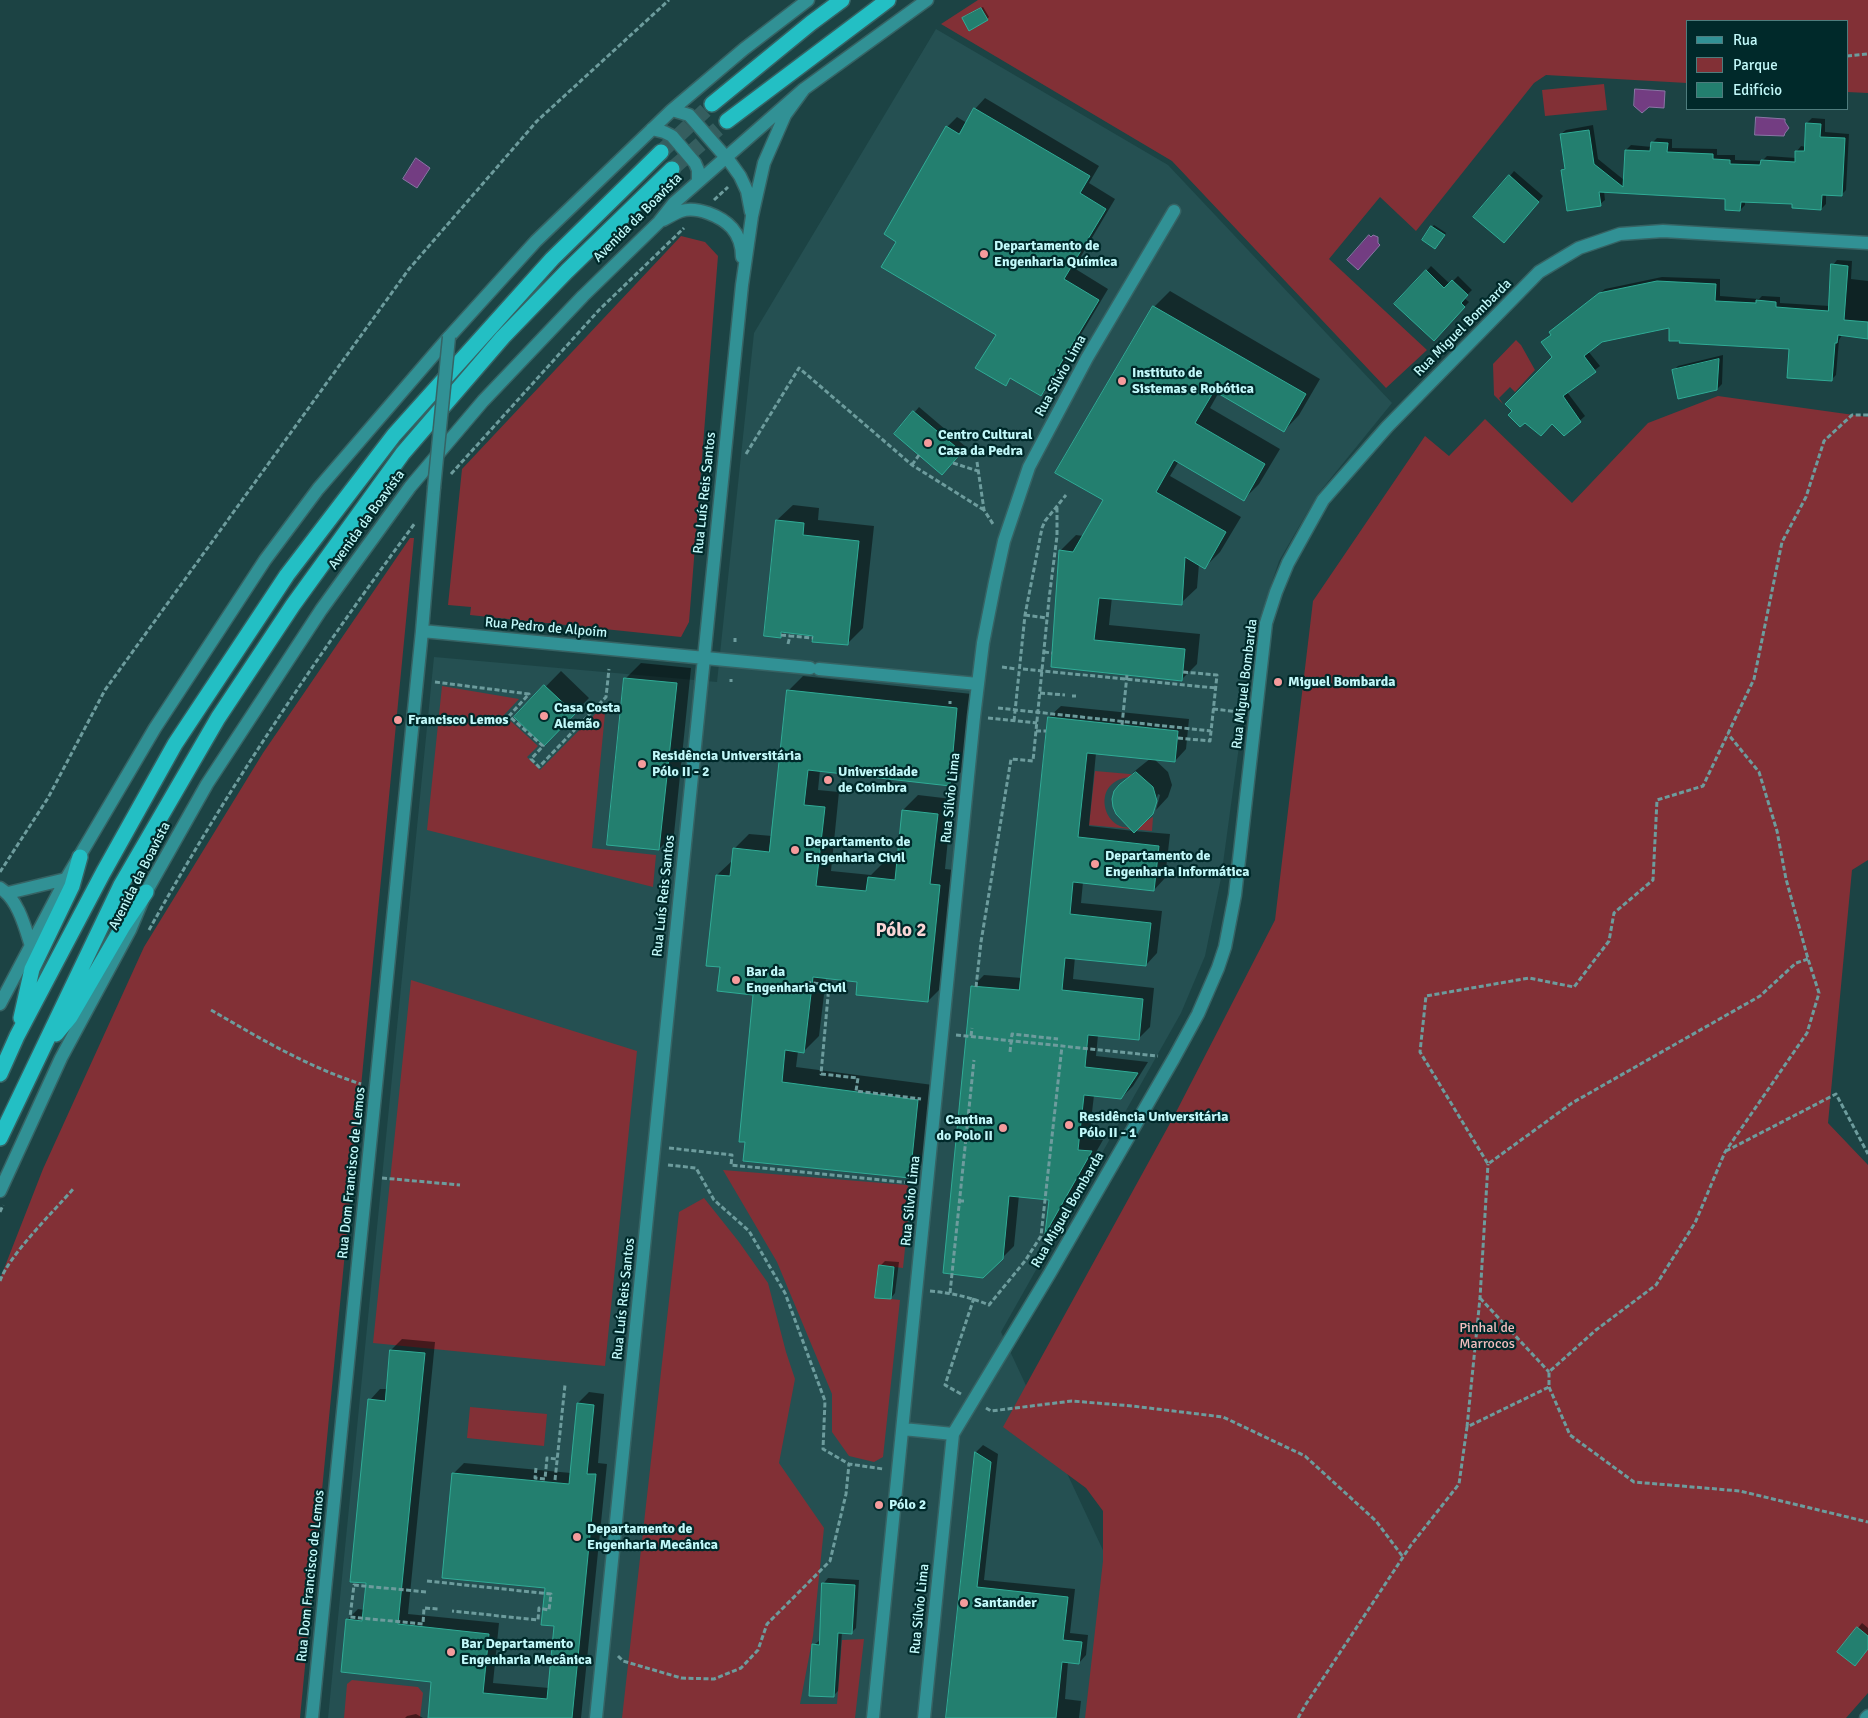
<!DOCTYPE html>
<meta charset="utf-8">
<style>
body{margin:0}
#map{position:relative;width:1868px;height:1718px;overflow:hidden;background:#1c4344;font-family:Signika,sans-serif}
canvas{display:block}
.legend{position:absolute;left:1686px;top:20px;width:162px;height:90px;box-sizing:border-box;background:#00292a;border:1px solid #4e7c7d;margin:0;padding:6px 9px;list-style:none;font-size:15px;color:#c2f9fa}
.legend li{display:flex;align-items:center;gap:10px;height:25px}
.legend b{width:25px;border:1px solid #4e7c7d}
</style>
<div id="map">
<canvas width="1868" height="1718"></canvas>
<ul class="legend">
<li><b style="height:6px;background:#319195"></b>Rua</li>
<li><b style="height:14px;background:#823036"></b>Parque</li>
<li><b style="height:14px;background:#237f6f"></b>Edifício</li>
</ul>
</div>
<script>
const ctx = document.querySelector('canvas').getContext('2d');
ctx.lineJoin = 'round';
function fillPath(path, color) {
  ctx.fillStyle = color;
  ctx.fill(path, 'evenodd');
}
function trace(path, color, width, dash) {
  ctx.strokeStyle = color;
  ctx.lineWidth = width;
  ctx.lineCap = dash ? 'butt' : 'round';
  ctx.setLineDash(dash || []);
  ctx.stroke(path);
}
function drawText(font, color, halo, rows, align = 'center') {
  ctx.font = font + ' Signika,sans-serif';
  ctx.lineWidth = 4.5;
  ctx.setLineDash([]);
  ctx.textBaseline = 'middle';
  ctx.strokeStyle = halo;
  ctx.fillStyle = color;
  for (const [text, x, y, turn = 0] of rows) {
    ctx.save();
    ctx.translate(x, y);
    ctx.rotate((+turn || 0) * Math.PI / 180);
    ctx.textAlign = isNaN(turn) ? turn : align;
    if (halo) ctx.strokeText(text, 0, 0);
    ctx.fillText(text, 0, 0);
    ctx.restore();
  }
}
fillPath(new Path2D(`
 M936 29 1168 165 1392 403 1318 494 1279 561 1254 636 1221 878 1205 956 1181 1013 1001 1332 1144 1638 1135 1718H328L434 657 717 682 754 333Z`), '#255052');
fillPath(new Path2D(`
 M978 0H1868V93L1847 92V21H1687V83L1546 75 1534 83 1416 231 1380 197 1329 259 1427 350 1386 388 1172 161 941 24Z
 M1604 84 1607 110 1545 116 1542 90Z
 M681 236 705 242 718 256 689 622 681 637 470 615 471 607 448 605 462 469Z
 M1516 340 1521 345 1535 370 1515 392 1510 387 1499 398 1503 404 1494 395 1493 364Z
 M1718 396 1868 417V860L1852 870 1828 1123 1868 1165V1693L1846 1718H1085L1103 1561V1511L1086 1488 1003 1427 1174 1116 1275 920 1313 601 1425 436 1449 456 1485 419 1572 503 1648 423Z
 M410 538H414L300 1718H0V1279L43 1169 144 947 263 753Z
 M442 686 519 699 504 715 538 746 527 757 540 770 606 703 592 848 656 855 653 887 427 830Z
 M1095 771 1141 775 1140 777C1087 773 1101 834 1133 827 1140 826 1147 820 1153 817L1152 831 1089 825Z
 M411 980 637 1051 605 1366 373 1343Z
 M723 1170 907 1185 911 1190 903 1268 879 1265 875 1297 900 1300 883 1457 874 1462 849 1456 832 1432V1394L777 1262Z
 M704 1198 739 1242 768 1283 786 1352 795 1379 779 1463 824 1528 813 1636 800 1704H837L842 1640 864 1639 855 1718H622L679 1212Z
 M470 1407 547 1414 544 1446 467 1438Z
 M352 1680 418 1687 423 1693 420 1718H344L347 1684Z`), '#823036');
const water = new Path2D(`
 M1635 89 1665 91 1664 108 1649 107 1642 113 1634 106Z
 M1756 117 1785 119V122L1789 128 1785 133 1784 136 1755 135Z
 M416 158 430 168 417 188 403 179Z
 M1369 235 1371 237 1373 235 1378 237V243L1380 245 1358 270 1347 260Z`);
fillPath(water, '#733d82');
trace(water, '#8b75a6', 1);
fillPath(new Path2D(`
 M983 7 989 17 987 19 965 16Z
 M985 98 1099 166 1089 183 1115 199 1074 268 1108 289 1051 385 1041 395 1012 377 1005 384 997 335 898 241 947 127 957 117 967 123 975 109Z
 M1812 118 1825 119V132L1849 134 1846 190 1841 195 1826 194V204L1821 209 1793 203 1745 201V205L1740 210 1726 197 1604 191 1605 200 1600 204 1562 170 1566 166 1561 134 1566 130 1593 125 1598 159 1624 180 1626 150 1631 145 1652 147V143L1657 138 1672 139V148L1717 149V155H1735V160L1762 161 1767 156 1796 158 1797 151 1801 146 1806 147 1807 123Z
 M1514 171 1543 196 1508 237 1510 176Z
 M1434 225 1446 233 1437 246 1432 227Z
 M1837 260 1852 261 1851 279 1868 281V337L1842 335 1839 340 1836 375 1831 380 1790 347 1681 340 1671 327 1602 341 1588 351 1600 366 1567 392 1585 416 1564 435 1552 422 1525 421 1554 357 1547 338 1552 334 1555 328 1605 289 1662 277 1720 279V296L1759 299 1762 296 1780 297V303L1830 306 1833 265Z
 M1431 266 1450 284 1458 276 1472 290 1464 298 1469 302 1434 339 1396 304Z
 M1170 291 1320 379 1299 415 1284 431 1219 392 1210 408 1280 449 1259 484 1244 499 1179 461 1170 476 1241 517 1220 552 1205 567 1199 564 1197 588 1181 603 1112 597 1109 625 1200 634 1197 664 1182 679 1052 666 1060 551 1076 535 1083 536 1104 500 1057 472 1154 307Z
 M1723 355 1722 384 1717 389 1673 371 1678 366Z
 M919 407 966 447 947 469 896 434Z
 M793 505 819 508 818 520 874 526 863 628 847 644 814 635 785 632 780 637 777 520Z
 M641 663 691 668 674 834 659 849 609 844 626 678Z
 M561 671 589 698 559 729 516 717Z
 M803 676 972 694 964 769 949 785 820 770 818 790 839 792 831 871 871 875 884 862 898 864 903 810 918 795 952 799 945 869 954 870 943 986 928 1001 859 981 826 978 819 1036 804 1051H798L796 1067 933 1085 925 1161 910 1176 745 1160 755 994 721 966 717 875 733 860 734 849 749 834 772 836 788 691Z
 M1061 706 1189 719 1186 749 1175 761 1154 759 1168 772 1172 785 1168 797 1156 810 1160 795 1158 794 1152 814 1134 831 1170 834 1165 878 1154 890 1083 882 1081 903 1162 911 1157 953 1146 965 1075 957 1073 979 1154 988 1150 1027 1138 1039 1098 1035 1096 1056 1148 1062 1133 1086 1121 1098 1094 1095 1089 1139 1103 1140 1057 1220 1047 1230 1050 1198 1019 1195 1014 1246 1002 1258 972 987 984 975 1022 978 1049 717ZM1096 753 1151 758 1136 770 1120 786 1134 831 1089 826Z
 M885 1261 899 1262 895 1293 891 1298 880 1266Z
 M402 1339 435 1342 408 1614 499 1623 493 1683 549 1688 556 1625 547 1587 453 1474 464 1463 571 1473 578 1403 589 1392 604 1394 598 1463 607 1464 581 1718H429L433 1681 347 1620 358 1609 365 1610 368 1582 370 1400 380 1389H387L391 1350Z
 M983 1445 998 1454 984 1580 1075 1589 1070 1633 1088 1635 1086 1655 1079 1663 1068 1662 1065 1699 1081 1701 1079 1718H947L976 1452Z
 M828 1578 859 1580 856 1628 851 1633 842 1632 838 1691 833 1696 814 1645 820 1640 824 1583Z
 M1862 1623 1868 1628V1648L1858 1628Z
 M416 1714 423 1718H405L407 1716Z`), '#0007');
const building = new Path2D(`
 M981 8 988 20 969 31 962 18Z
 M974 108 1090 176 1080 193 1106 209 1064 279 1099 300 1041 396 1010 378 1006 386 975 368 996 335 881 267 896 242 884 234 946 126 959 134Z
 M1806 123 1821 124 1820 137 1845 138 1842 196 1822 195 1821 210 1792 208V204L1741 202 1740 211 1725 210V199L1599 192 1601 206 1567 211 1561 170 1565 169 1560 134 1589 130 1594 164 1623 187 1625 150 1650 151 1651 142 1668 143 1667 152 1713 154V159L1730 160V164L1760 165 1761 160 1795 162V151H1804Z
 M1509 175 1539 202 1504 243 1473 217Z
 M1431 226 1445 235 1435 249 1422 240Z
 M1831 264 1848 266 1844 320 1868 322V339L1838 335 1837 343H1835L1832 381 1787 378 1789 349 1679 343 1680 341H1669V328L1602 342 1584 356 1596 372 1563 396 1581 422 1564 436 1552 424 1541 436 1525 423 1520 427 1508 415 1512 411 1505 404 1552 357 1541 342 1551 335 1549 332 1599 293 1657 281 1716 284 1715 301 1756 303V300L1776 302V307L1828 311Z
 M1426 270 1444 288 1452 280 1468 295 1461 303 1465 307 1434 341 1394 304Z
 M1153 306 1306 394 1284 432 1214 391 1195 423 1265 464 1244 501 1174 460 1156 492 1226 532 1205 569 1185 557 1182 605 1099 598 1094 640 1185 649 1182 681 1051 667 1059 550 1073 552 1103 500 1055 473Z
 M1719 359 1717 390 1678 399 1672 370Z
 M913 411 962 452 942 475 894 434Z
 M776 520 804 523 803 535 859 541 848 645 812 642 813 636 781 632V638L764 636Z
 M624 678 677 683 659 850 607 845Z
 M544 685 575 714 544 746 514 717Z
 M787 690 957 708 950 786 808 770 804 805 825 807 816 886 866 891 868 877 895 880 902 810 938 814 930 884 940 885 928 1002 856 995 857 982 813 977 804 1053 785 1050 782 1082 918 1100 910 1178 743 1161 745 1142H739L753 995 717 991 720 967 706 966 716 875 730 876 733 848 769 852Z
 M1048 717 1178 731 1175 762 1087 753 1078 837 1159 846 1154 891 1073 882 1070 914 1151 923 1146 966 1065 958 1062 990 1143 999 1139 1040 1088 1035 1085 1067 1138 1073 1121 1099 1084 1095 1078 1150 1092 1151 1045 1234 1049 1200 1009 1196 1003 1259 983 1278 943 1273 971 986 1019 990Z
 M1136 772 1153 787 1157 801 1153 814 1134 833 1116 814 1113 807 1112 799 1114 791 1119 785Z
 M879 1265 894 1267 891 1299 875 1298Z
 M390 1350 425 1353 398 1624 489 1634 483 1693 547 1699 554 1626 541 1625 545 1588 442 1578 452 1473 569 1484 577 1403 594 1405 587 1474H596L572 1718H428L431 1682 341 1672 346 1619 362 1621 366 1583 350 1582 368 1399 385 1401Z
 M975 1452 991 1462 977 1587 1068 1597 1063 1640 1082 1642 1079 1664 1062 1662 1056 1718H946Z
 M822 1583 855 1585 852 1634 838 1633 834 1697 809 1696 812 1644 819 1645Z
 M1857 1627 1868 1636V1649L1855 1666 1837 1652Z`);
fillPath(building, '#237f6f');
trace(building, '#30ab96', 1);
trace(new Path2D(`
 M661 152 712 104
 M672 169 727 121`), '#355e5f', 15, [15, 8]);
const minor = new Path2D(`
 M672 110 689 115 730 162 740 176 747 191 751 212
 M652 129 664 132 672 136 695 163 698 170V180
 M663 220C669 217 675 213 681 211 697 206 721 216 732 228 739 236 742 247 742 257
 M422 631 810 668
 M819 669 978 684
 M0 888C18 899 25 927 31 946
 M8 893 66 879
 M0 1004 66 879 155 728 265 560 318 489 449 337 536 241 672 110 744 49 808 0
 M0 1191 61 1058 130 930 146 892 207 784 321 610 410 487 483 401 583 296 659 222 674 203 804 89 927 0
 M903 1429 953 1434 924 1718
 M953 1434 1050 1273 1174 1058 1198 1014 1218 968 1225 947 1235 895 1266 623 1276 592 1288 563 1323 500 1387 427 1539 272 1579 248 1620 234 1663 231 1868 243
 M312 1718 422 631 434 488
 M596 1718 742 285 752 216 764 163 785 115 804 89
 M873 1718 974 717 983 643 995 582 1004 541 1029 467 1087 358 1174 211
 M1866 1718 1868 1716`);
const highway = new Path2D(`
 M712 104 811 23 842 0
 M727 121 888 0
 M21 1018 32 969 72 886 80 857
 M56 1034 70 1017 123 926 146 892
 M0 1074 17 1036 103 873 175 744 287 575 394 435 552 259 661 152
 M0 1138 121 885 218 718 293 605 403 453 503 337 567 271 672 169`);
trace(minor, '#366364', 15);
trace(highway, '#366364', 18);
trace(new Path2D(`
 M1847 56 1868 54
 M714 200 728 187
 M746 454 799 368 912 465 984 510
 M977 462 984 510 993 524
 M953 463 978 471
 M912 465 919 455
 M451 474 599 310 684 228
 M1025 615 1047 618
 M781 635 790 636
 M735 642V638
 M788 644 790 636 813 638
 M1044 652 1052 653
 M1002 667 1017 669
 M1023 669 1216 688
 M435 682 529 694 509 716 543 746 531 759 539 767 606 697 609 669
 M731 682V679
 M1040 693 1065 695
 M1072 696H1076
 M950 704V701
 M998 708 1211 731
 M1213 709 1240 712
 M988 718 1037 723
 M1014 721 1025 615 1042 528 1045 521 1066 495
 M1122 725 1127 675
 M1036 731H1046
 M1178 738 1210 741 1217 675 1183 672
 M0 872 48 798 105 690 409 269 537 121 669 0
 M149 930C228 788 319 653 415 523
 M1808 959 1796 963 1760 996 1572 1103 1488 1164 1420 1052 1426 996 1529 978 1574 987 1609 941 1614 913 1653 880 1657 800 1703 786 1754 679 1782 542 1806 497 1824 441 1852 415H1868
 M806 982 829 985 821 1074 858 1078 856 1091 921 1099
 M976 987 981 942 1011 759 1033 761 1049 599 1057 536V506
 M211 1010C259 1038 308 1067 361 1084
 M956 1035 1158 1056
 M971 1036 972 1028
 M1010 1052 1012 1034 1058 1039
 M669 1148 732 1155 731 1165 913 1183
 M1726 1151 1836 1094 1868 1154
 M668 1165 696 1168 714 1200 749 1231 785 1293 825 1401 823 1449 849 1464 883 1469
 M382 1178 460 1185
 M959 1201H965
 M0 1212 3 1205
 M0 1281C9 1255 54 1211 74 1188
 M930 1291C951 1293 970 1297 989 1305L1025 1261 1041 1236 1062 1046
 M950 1293 974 1060
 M1480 1298 1549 1372
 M1549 1387 1570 1435 1634 1482 1740 1491 1868 1522
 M961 1394 945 1385 974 1298
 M986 1408 991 1411 1072 1401 1132 1406 1223 1417 1305 1456 1376 1521 1403 1557
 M1467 1427 1480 1298 1488 1164
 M536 1468 535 1478 545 1479 547 1458 557 1459
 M555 1480 565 1385
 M427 1581 551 1594 549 1610 539 1608 538 1620 452 1611
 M426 1592 354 1585 350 1617 423 1624 424 1608 439 1609
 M618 1656 623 1661 681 1678 714 1679 741 1668 758 1650 767 1624 830 1561 846 1494 849 1464
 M1298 1718 1306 1704 1411 1545 1459 1484 1467 1427 1549 1387V1372L1596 1330 1656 1285 1695 1223 1725 1152 1807 1033 1819 993 1808 959 1786 879 1777 831 1759 772 1728 734`), '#6d9c9d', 3, [5, 2.5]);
trace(minor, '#319195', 12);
trace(highway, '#23bfc4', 15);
const minorBridge = new Path2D(`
 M434 488 449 337`);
trace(minorBridge, '#366364', 15, []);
trace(minorBridge, '#319195', 12);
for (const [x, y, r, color] of [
 [984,254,5,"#f59b9c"],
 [1122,381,5,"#f59b9c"],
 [928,443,5,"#f59b9c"],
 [1278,682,5,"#f59b9c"],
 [544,716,5,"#f59b9c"],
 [398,720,5,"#f59b9c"],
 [642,764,5,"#f59b9c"],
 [828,780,5,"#f59b9c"],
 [795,850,5,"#f59b9c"],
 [1095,864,5,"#f59b9c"],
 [736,980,5,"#f59b9c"],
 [1069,1125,5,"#f59b9c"],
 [1003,1128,5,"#f59b9c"],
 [879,1505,5,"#f59b9c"],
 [577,1537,5,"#f59b9c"],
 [964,1603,5,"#f59b9c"],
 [451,1652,5,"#f59b9c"]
]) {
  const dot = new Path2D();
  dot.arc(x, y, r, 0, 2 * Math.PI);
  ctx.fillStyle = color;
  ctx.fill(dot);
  trace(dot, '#00292a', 2);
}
drawText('14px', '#c2f9fa', '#00292a', [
 ["Avenida da Boavista",638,218,-45],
 ["Rua Miguel Bombarda",1463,328,-45],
 ["Rua Sílvio Lima",1061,376,-61],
 ["Rua Luís Reis Santos",705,493,-84],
 ["Avenida da Boavista",367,520,-54],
 ["Rua Pedro de Alpoím",546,628,5],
 ["Rua Miguel Bombarda",1245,684,-83],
 ["Rua Sílvio Lima",951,798,-84],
 ["Avenida da Boavista",140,876,-63],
 ["Rua Luís Reis Santos",664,896,-84],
 ["Rua Dom Francisco de Lemos",352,1173,-84],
 ["Rua Sílvio Lima",911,1201,-84],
 ["Rua Miguel Bombarda",1068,1210,-60],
 ["Rua Luís Reis Santos",624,1299,-84],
 ["Rua Dom Francisco de Lemos",311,1576,-84],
 ["Rua Sílvio Lima",920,1609,-84]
]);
drawText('bold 14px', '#c2f9fa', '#00292a', [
 ["Departamento de",994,246],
 ["Engenharia Química",994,262],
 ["Instituto de",1132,373],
 ["Sistemas e Robótica",1132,389],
 ["Centro Cultural",938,435],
 ["Casa da Pedra",938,451],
 ["Miguel Bombarda",1288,682],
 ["Casa Costa",554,708],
 ["Alemão",554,724],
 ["Francisco Lemos",408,720],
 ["Residência Universitária",652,756],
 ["Pólo II - 2",652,772],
 ["Universidade",838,772],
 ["de Coimbra",838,788],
 ["Departamento de",805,842],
 ["Engenharia Civil",805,858],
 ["Departamento de",1105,856],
 ["Engenharia Informática",1105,872],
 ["Bar da",746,972],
 ["Engenharia Civil",746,988],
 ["Residência Universitária",1079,1117],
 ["Pólo II - 1",1079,1133],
 ["Cantina",993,1120,"right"],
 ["do Polo II",993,1136,"right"],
 ["Pólo 2",889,1505],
 ["Departamento de",587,1529],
 ["Engenharia Mecânica",587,1545],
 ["Santander",974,1603],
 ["Bar Departamento",461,1644],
 ["Engenharia Mecânica",461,1660]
], 'left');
drawText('14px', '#f3bebe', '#00292a', [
 ["Pinhal de",1487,1328],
 ["Marrocos",1487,1344]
]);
drawText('bold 19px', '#fad6d6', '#00292a', [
 ["Pólo 2",901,931]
]);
</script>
